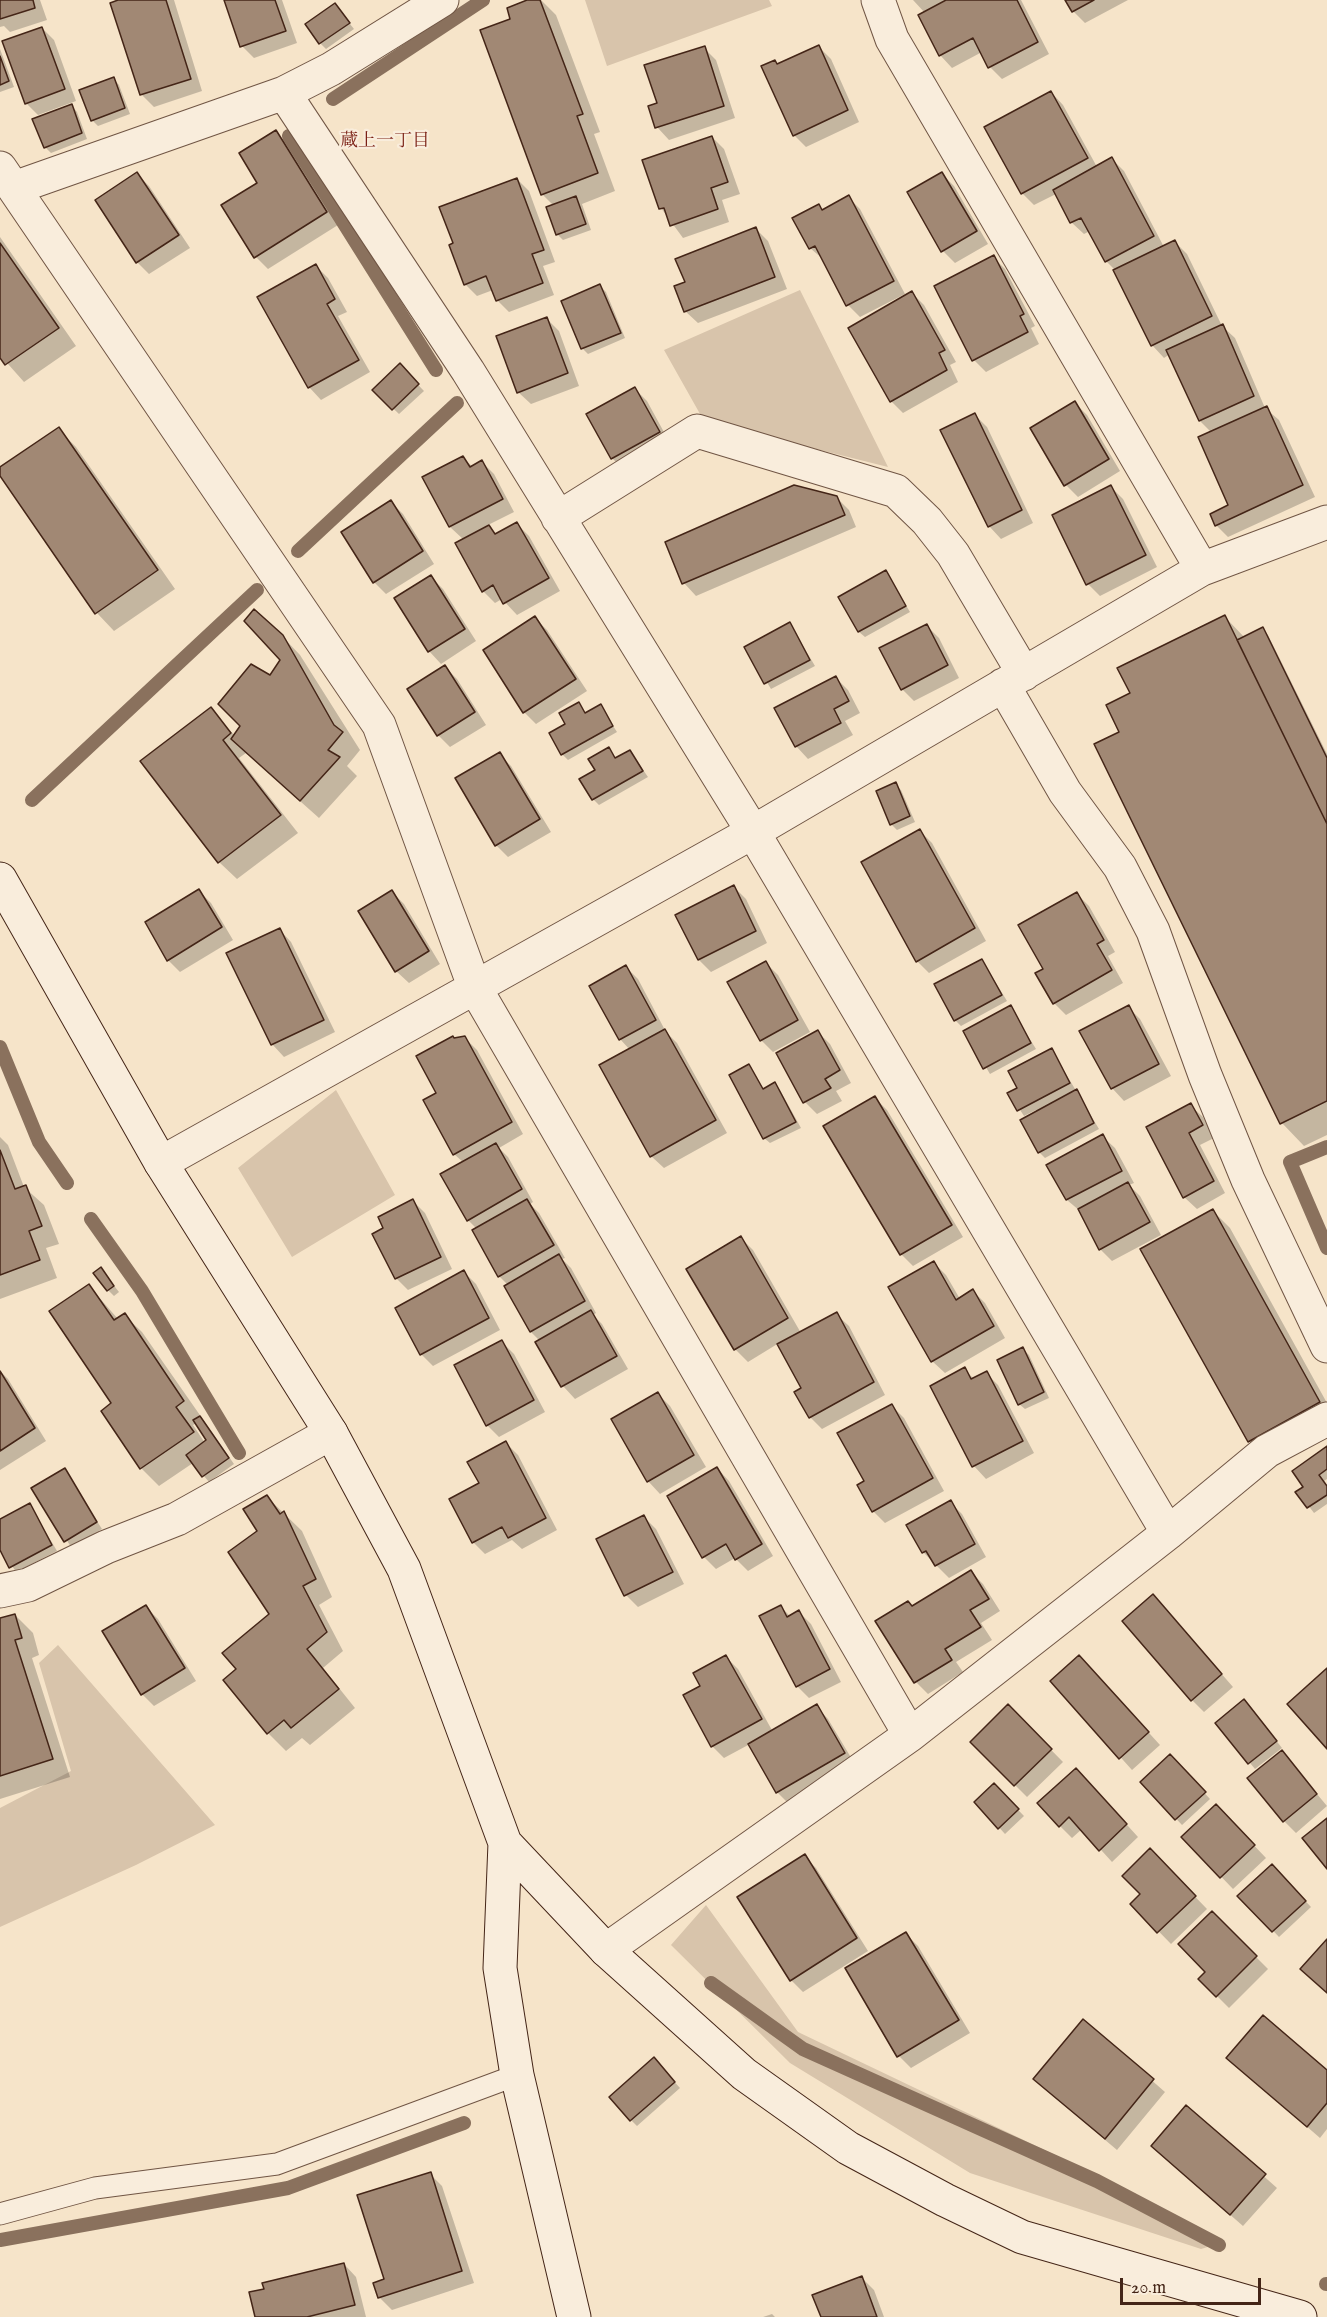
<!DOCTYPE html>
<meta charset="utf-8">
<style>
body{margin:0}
#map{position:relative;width:1327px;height:2317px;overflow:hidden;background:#f6e4c9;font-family:"IM FELL English",serif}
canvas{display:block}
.scale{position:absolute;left:1120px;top:2278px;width:141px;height:27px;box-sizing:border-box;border:3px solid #442517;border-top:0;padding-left:8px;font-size:18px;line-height:21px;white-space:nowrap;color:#442517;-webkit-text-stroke:4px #f9eddc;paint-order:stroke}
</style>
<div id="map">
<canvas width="1327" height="2317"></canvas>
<div class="scale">20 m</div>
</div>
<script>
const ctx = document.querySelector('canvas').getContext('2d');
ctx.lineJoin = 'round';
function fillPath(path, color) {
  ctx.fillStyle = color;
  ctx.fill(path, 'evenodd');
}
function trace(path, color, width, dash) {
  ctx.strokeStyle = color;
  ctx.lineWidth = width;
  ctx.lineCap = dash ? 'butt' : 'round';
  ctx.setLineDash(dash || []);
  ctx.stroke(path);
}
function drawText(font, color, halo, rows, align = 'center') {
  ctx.font = font + ' "IM FELL English","Noto Serif JP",serif';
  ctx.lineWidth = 4.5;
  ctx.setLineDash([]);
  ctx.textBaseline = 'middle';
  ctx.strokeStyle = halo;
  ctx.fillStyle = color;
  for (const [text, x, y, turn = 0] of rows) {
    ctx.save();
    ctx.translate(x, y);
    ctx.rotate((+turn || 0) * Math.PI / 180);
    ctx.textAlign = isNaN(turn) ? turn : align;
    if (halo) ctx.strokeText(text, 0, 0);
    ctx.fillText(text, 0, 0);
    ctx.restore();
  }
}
fillPath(new Path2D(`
 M585 0H769L772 6 607 66Z
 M800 290 888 467 704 421 664 350Z
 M336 1090 395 1195 292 1257 238 1168Z
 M58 1645 215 1825 136 1865 0 1927V1808L71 1771 39 1663Z
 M706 1905 798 2032 1099 2176 1224 2242 1201 2249 970 2173 790 2063 671 1945Z`), '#d8c4ab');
fillPath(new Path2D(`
 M0 0H40L47 20 10 32 4 26 0 27Z
 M123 0H174L202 91 154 107 142 95 112 4Z
 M226 0H282L297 43 254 58 242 46Z
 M531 0H541L556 15 600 132 594 134 615 191 582 204 591 230 563 240 557 234 554 206 542 194 512 20Z
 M913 0H1021L1049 54 1002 79 990 67 982 52 952 68 940 55 920 15 925 13Z
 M1067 0H1128L1085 23 1073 11Z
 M335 5 354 29 326 49 320 43Z
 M42 28 54 40 76 101 38 115 26 103Z
 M818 46 831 59 859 122 806 147 794 135 775 62 778 65Z
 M704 48 716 60 735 118 669 140 657 127 650 107 658 104Z
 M0 49 14 87 0 92Z
 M114 79 119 85 130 114 98 126 92 120Z
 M1051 92 1063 105 1097 167 1112 159 1124 171 1164 247 1175 242 1187 254 1222 326 1235 338 1265 408 1279 420 1315 497 1228 537 1216 525 1230 506 1212 433 1200 421 1170 354 1164 358 1152 345 1115 270 1106 261 1090 231 1084 234 1071 222 1056 194 1034 205 1022 193Z
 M72 106 77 112 87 139 51 153 45 147Z
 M276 132 288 144 338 225 268 269 256 257 259 183Z
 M712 137 724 149 740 194 722 200 729 222 683 238 661 208Z
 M137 174 149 186 190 248 149 274 137 262 97 201Z
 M942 174 954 186 988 244 955 263 943 251 909 192Z
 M517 179 529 191 555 262 543 266 554 295 509 312 497 300 493 290 477 296 465 284Z
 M848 197 860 209 905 294 860 317 848 305 824 260 810 248 818 206 823 211Z
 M756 229 768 241 787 289 698 323 685 311 687 283Z
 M0 237 76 346 24 382 0 355Z
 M993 257 1005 269 1035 326 1031 328 1039 344 986 372 974 360Z
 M316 266 328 278 347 312 338 316 370 372 321 400 309 387 259 298Z
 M600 286 606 292 625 338 588 354 582 348 563 302Z
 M912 293 924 305 956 362 950 365 958 382 903 413 891 401Z
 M547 319 559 331 579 386 531 404 518 392Z
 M400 366 424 391 399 414 374 390Z
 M635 389 647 401 671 445 624 470 612 458Z
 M1075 403 1087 415 1120 471 1078 497 1066 485Z
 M975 415 987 427 1033 523 1001 539 989 526Z
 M58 429 76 447 175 589 114 631 97 613 0 473V469Z
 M463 458 473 467 482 462 494 474 514 512 488 525 497 535 517 524 529 536 560 591 517 615 502 599 495 603 483 591 464 540 450 527Z
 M1111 487 1123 499 1157 567 1100 596 1088 584 1054 516Z
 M836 497 849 510 856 527 696 596 684 583 666 543Z
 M391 502 403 514 434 564 386 594 374 582Z
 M886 572 910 612 865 637 859 632Z
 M431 577 443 589 476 641 441 664 429 651 396 599Z
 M1225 617 1245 638 1263 629 1268 635 1327 754V1135L1304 1146 1282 1123 1096 745 1121 733 1132 694Z
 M535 618 547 630 587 691 536 724 524 712 485 651Z
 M790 624 815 666 771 689 746 648Z
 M927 626 939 638 959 678 914 701 902 689Z
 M282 636 300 655 360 750 347 766 357 776 319 818 246 753 239 758 298 833 237 879 219 862 210 709 235 736 282 660Z
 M445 667 457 679 486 725 450 747 438 735Z
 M836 678 848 690 860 713 845 721 853 735 808 759 796 746 776 709Z
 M578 704 586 713 600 706 617 732 568 760 562 754 567 724Z
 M609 749 617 759 630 751 648 777 599 805 593 799 597 770Z
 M499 754 511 766 551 832 508 857 496 845Z
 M895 784 901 790 915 822 897 830 891 824Z
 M920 831 932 843 986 941 929 973 917 961Z
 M734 887 746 899 767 943 711 972 699 960 677 916Z
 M199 891 211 903 233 940 180 972 168 960Z
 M392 892 404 904 440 964 409 983 396 971Z
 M1077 894 1089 906 1115 952 1108 956 1123 983 1066 1015 1054 1003Z
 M279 929 291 942 335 1032 284 1057 272 1044 228 954Z
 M982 960 1007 1001 961 1026 955 1020Z
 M766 963 778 975 810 1032 773 1052 761 1040Z
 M626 967 638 979 666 1032 677 1043 727 1133 664 1168 651 1156 630 1050 620 1039Z
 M1010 1007 1036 1049 990 1074 965 1032Z
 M1128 1007 1140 1019 1171 1076 1124 1101 1112 1088Z
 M818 1032 830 1044 851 1083 836 1091 842 1101 817 1114 805 1102Z
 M464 1037 477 1050 523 1134 499 1148 508 1157 533 1202 530 1204 539 1213 565 1258 562 1259 571 1268 596 1313 593 1315 602 1324 628 1369 575 1399 563 1386 537 1342 540 1341 531 1332 506 1286 508 1285 499 1276 477 1229 468 1220 464 1163 454 1154 438 1093 455 1040Z
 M1051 1049 1099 1129 1045 1158 1039 1152 1036 1110 1024 1116 1009 1093 1019 1089Z
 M749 1066 764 1090 775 1084 780 1090 801 1128 770 1143 764 1138Z
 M875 1098 887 1110 963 1237 913 1266 901 1254Z
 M1190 1105 1203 1117 1214 1138 1200 1145 1225 1193 1197 1209 1184 1197Z
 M1102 1136 1115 1148 1134 1183 1129 1185 1140 1196 1161 1235 1112 1261 1100 1249 1080 1211 1067 1200Z
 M0 1137 8 1145 24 1187 44 1205 59 1244 46 1248 57 1278 0 1299Z
 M413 1201 425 1213 452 1269 408 1290 396 1278 386 1229Z
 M1212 1210 1230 1228 1327 1403V1426L1267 1459 1249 1441 1142 1249Z
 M741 1238 753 1250 801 1333 836 1314 849 1326 885 1395 822 1429 810 1417 803 1389 779 1343 748 1362 735 1349 688 1269Z
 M934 1263 946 1275 960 1299 973 1291 985 1303 1005 1338 945 1373 932 1361 890 1288Z
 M101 1269 119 1292 114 1296 108 1290Z
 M464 1272 476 1284 500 1330 433 1366 421 1354Z
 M89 1286 118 1319 124 1315 142 1332 234 1464 209 1482 193 1463 159 1486 141 1468 103 1411 113 1404ZM197 1423 209 1440 205 1443 193 1425Z
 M502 1342 514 1354 545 1412 499 1437 487 1425Z
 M1023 1349 1029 1355 1049 1398 1025 1409 1019 1404Z
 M964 1369 974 1379 986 1373 998 1385 1034 1453 986 1479 974 1466 932 1386Z
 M0 1371 8 1379 46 1441 0 1470Z
 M658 1394 670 1406 706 1467 660 1494 648 1481Z
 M892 1406 904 1418 944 1491 885 1523 873 1511 866 1482Z
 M506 1443 518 1455 557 1530 522 1549 512 1540 485 1554 473 1542 481 1484Z
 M1327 1448V1479L1324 1481 1327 1485V1504L1314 1513 1298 1492 1305 1487Z
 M717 1468 729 1481 773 1556 748 1571 735 1558 716 1569 704 1557Z
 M64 1470 102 1529 71 1547 34 1488Z
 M267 1497 302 1531 332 1597 319 1605 343 1651 323 1668 355 1708 310 1745 302 1738 286 1751 268 1733 238 1670 271 1615 259 1532Z
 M950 1502 962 1514 986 1557 949 1578 923 1552Z
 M30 1505 57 1551 16 1572 0 1547V1521Z
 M644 1517 656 1529 684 1584 638 1607 626 1595Z
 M971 1572 983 1584 1000 1611 981 1623 992 1640 956 1662 963 1672 928 1694 916 1682 913 1607Z
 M145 1606 158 1619 196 1681 154 1706 142 1694Z
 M781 1607 790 1616 799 1612 811 1624 841 1682 809 1698 797 1686Z
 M1165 1609 1233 1687 1204 1712 1192 1700Z
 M15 1615 33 1633 39 1655 32 1658 70 1777 0 1799V1620Z
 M726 1657 738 1669 773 1732 816 1706 828 1719 856 1766 789 1804 777 1792 750 1744 724 1758 712 1746 702 1686Z
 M1091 1669 1160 1745 1132 1770 1052 1681Z
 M1008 1706 1063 1762 1027 1797 972 1742Z
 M1250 1707 1282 1748 1255 1769 1217 1723Z
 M1282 1752 1327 1806 1296 1833 1284 1821Z
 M1176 1762 1210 1799 1182 1825 1142 1782Z
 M1088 1782 1138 1837 1112 1862 1082 1829 1072 1838 1060 1826Z
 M994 1785 1024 1816 1005 1834 976 1802Z
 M1228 1818 1266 1858 1233 1889 1183 1837Z
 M1150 1850 1207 1909 1171 1944 1132 1904 1142 1894Z
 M804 1856 816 1868 868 1951 803 1992 791 1980Z
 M1278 1872 1311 1907 1279 1937 1240 1896Z
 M1212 1913 1268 1969 1229 2008 1200 1979 1207 1972Z
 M906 1934 918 1946 970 2033 911 2068 899 2056 847 1969Z
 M1084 2021 1165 2092 1117 2150 1047 2091Z
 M1228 2058 1327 2072V2129L1320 2138Z
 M659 2065 680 2088 637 2126 631 2120Z
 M1186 2107 1277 2188 1243 2226 1165 2158Z
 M430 2174 442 2186 474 2283 392 2310 379 2297Z
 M344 2264 356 2277 366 2317H257Z
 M862 2278 874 2290 884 2317H822Z
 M772 2314 775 2317H763Z`), '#0003');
trace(new Path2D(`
 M333 99 483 0
 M289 136 436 370
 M298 551 457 403
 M32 800 257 590
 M0 1047 39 1142 67 1183
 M1327 1147 1290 1162 1327 1248
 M91 1219 142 1291 239 1453
 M711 1983 803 2049 1097 2181 1219 2245
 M0 2240 288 2188 464 2123
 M1326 2284H1327`), '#8a715d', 14);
const building = new Path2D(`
 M0 0H33L35 8 0 19Z
 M118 0H166L191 79 140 95 110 3Z
 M224 0H275L286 31 240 47Z
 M527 0H540L583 114 577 116 598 173 541 195 480 30 510 19 507 8Z
 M946 0H1017L1038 42 988 68 973 38 939 56 918 15Z
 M1065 0H1094L1072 12Z
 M335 3 350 23 319 44 305 24Z
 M42 27 65 89 25 104 2 41Z
 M819 45 848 110 793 136 761 66 775 60 777 64Z
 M705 46 724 106 655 128 648 106 657 103 644 65Z
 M0 56 9 81 0 85Z
 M114 77 125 108 91 121 79 90Z
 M1051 91 1088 158 1021 194 984 127Z
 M72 104 82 133 44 148 32 119Z
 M276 130 327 212 254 258 221 205 257 183 239 153Z
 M712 136 728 182 711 188 718 209 670 226 664 208 659 209 642 160Z
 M1112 157 1154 236 1105 262 1081 218 1070 223 1053 190Z
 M137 172 179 235 136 263 95 200Z
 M942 172 977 231 941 252 907 192Z
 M517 178 544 250 532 254 543 283 496 301 486 276 464 285 449 245 453 243 439 207Z
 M849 195 894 281 846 306 815 246 809 249 792 218 819 204 822 210Z
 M576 196 586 224 556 235 546 207Z
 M756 227 775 277 684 312 674 286 685 282 675 259Z
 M1175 240 1212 316 1151 346 1113 270Z
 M0 243 59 328 5 365 0 358Z
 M994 255 1024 314 1020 316 1028 332 972 361 934 286Z
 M316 264 335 299 327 304 359 360 308 388 257 297Z
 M600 284 621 333 581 349 561 301Z
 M912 291 945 350 939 353 947 370 890 402 848 328Z
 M547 317 568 373 517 393 496 336Z
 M1223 324 1254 396 1199 421 1166 350Z
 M400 363 419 384 392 410 372 390Z
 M635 387 660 432 611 459 586 414Z
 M1075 401 1109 459 1064 486 1030 428Z
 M1267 406 1303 485 1215 526 1210 514 1228 505 1198 437Z
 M975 413 1022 510 988 527 940 430Z
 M59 427 158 570 95 614 0 476V467Z
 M463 456 470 467 482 460 503 499 449 527 422 477Z
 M794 485 837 496 845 515 682 584 665 542Z
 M1111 485 1146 555 1086 585 1052 515Z
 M391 500 423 551 373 583 341 532Z
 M517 522 549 578 503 604 493 585 482 592 455 543 489 525 495 534Z
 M886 570 906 606 858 632 838 597Z
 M431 575 465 629 428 652 394 598Z
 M254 609 283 635 334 725 343 732 328 750 340 757 300 801 231 739 240 726 218 704 251 664 270 675 280 660 244 621Z
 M1225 615 1327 824V1101L1280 1124 1094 744 1119 732 1106 705 1130 693 1117 668Z
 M535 616 576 679 523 713 483 650Z
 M790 622 810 660 764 684 744 647Z
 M927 624 948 665 901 690 879 648Z
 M1263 627 1327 758V824L1237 640Z
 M445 665 475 712 437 736 407 689Z
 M836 676 849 701 834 709 841 723 795 747 774 708Z
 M579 702 585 713 601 704 613 726 561 755 549 733 565 724 559 713Z
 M211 707 231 733 223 740 281 815 218 863 140 761Z
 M609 747 615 758 630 750 643 771 592 800 579 779 595 770 588 759Z
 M500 752 540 819 495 846 455 778Z
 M896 782 910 816 890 825 876 791Z
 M920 829 975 928 916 962 861 862Z
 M734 885 756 931 698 960 675 915Z
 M199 889 222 927 167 961 145 922Z
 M392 890 429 951 395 972 358 911Z
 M1077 892 1104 940 1097 944 1112 970 1053 1004 1035 973 1043 969 1018 925Z
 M280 928 324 1020 271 1045 226 953Z
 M982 959 1002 995 954 1021 934 984Z
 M766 961 798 1020 760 1041 727 982Z
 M626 965 656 1020 619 1040 589 986Z
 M1011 1005 1031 1043 983 1069 963 1031Z
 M1129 1005 1159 1064 1111 1089 1079 1031Z
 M665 1029 716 1120 650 1157 599 1065Z
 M818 1030 840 1070 825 1079 831 1088 803 1103 776 1053Z
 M453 1036 454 1038 465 1036 512 1122 453 1155 423 1100 436 1093 416 1056Z
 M1052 1048 1070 1083 1017 1111 1007 1093 1017 1088 1008 1071Z
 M749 1064 763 1089 775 1082 796 1122 763 1139 729 1075Z
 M1077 1089 1094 1123 1038 1153 1020 1120Z
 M875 1096 952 1225 900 1255 823 1126Z
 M1191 1103 1203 1125 1189 1133 1214 1181 1183 1198 1146 1127Z
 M1103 1134 1122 1171 1066 1200 1046 1165Z
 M496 1143 522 1189 467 1221 440 1174Z
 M0 1150 15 1189 26 1185 42 1226 29 1231 40 1260 0 1275Z
 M1128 1182 1150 1222 1099 1250 1078 1209Z
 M413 1199 441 1257 395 1279 372 1234 383 1228 378 1217Z
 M527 1199 554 1245 498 1277 472 1230Z
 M1213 1209 1320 1402 1248 1442 1140 1249Z
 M741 1236 788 1318 734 1350 686 1269Z
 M559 1254 585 1301 530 1332 504 1286Z
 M934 1261 956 1300 973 1289 994 1326 931 1362 888 1287Z
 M101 1267 114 1286 107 1291 93 1273Z
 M464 1270 489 1318 420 1355 395 1308Z
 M89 1284 114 1320 125 1313 184 1401 176 1407 194 1432 140 1469 101 1411 111 1403 49 1311Z
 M591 1310 617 1356 561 1387 535 1342Z
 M837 1312 874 1382 809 1418 794 1392 801 1388 777 1344Z
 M502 1340 534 1400 486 1426 454 1365Z
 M1023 1347 1044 1392 1018 1405 997 1360Z
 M965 1367 971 1379 987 1371 1023 1441 972 1467 930 1386Z
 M0 1371 35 1428 0 1451Z
 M658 1392 694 1455 647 1482 611 1419Z
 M892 1404 933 1478 872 1512 857 1485 864 1481 837 1433Z
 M200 1416 229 1458 202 1477 186 1455 206 1440 193 1420Z
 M506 1441 546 1518 508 1538 502 1527 472 1543 449 1499 479 1483 467 1462Z
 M1327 1446V1469L1319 1475 1327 1486V1495L1307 1508 1295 1492 1303 1487 1292 1471Z
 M717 1467 762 1544 735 1560 726 1544 702 1558 667 1496Z
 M65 1468 97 1522 64 1542 31 1488Z
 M267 1495 280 1514 284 1511 316 1579 303 1586 327 1632 307 1649 339 1689 291 1728 284 1720 267 1734 223 1680 236 1669 222 1653 269 1614 228 1552 257 1531 243 1509Z
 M951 1500 975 1544 935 1566 926 1551 922 1553 906 1525Z
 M30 1503 52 1545 9 1568 0 1550V1519Z
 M644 1515 673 1572 624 1596 596 1539Z
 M971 1570 989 1599 970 1610 981 1627 945 1649 952 1660 914 1683 875 1621 908 1601 912 1606Z
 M1153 1594 1222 1674 1191 1701 1122 1621Z
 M146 1605 185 1668 141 1695 102 1631Z
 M781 1605 787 1617 799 1610 830 1669 796 1687 759 1616Z
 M15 1614 22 1638 15 1640 53 1759 0 1776V1618Z
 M726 1655 762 1719 711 1747 683 1695 700 1686 693 1673Z
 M1079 1655 1149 1732 1119 1759 1050 1681Z
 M1327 1668V1749L1287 1704Z
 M1244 1699 1277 1741 1248 1764 1215 1723Z
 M817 1704 845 1753 776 1793 748 1744Z
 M1008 1704 1052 1749 1014 1786 970 1742Z
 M1282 1750 1317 1794 1283 1822 1247 1778Z
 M1170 1754 1206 1792 1175 1820 1140 1782Z
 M1076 1768 1127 1824 1099 1851 1069 1817 1059 1827 1037 1803Z
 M994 1783 1019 1809 998 1829 974 1802Z
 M1216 1804 1255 1845 1220 1878 1181 1837Z
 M1327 1818V1869L1302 1838Z
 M1150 1848 1196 1896 1157 1933 1130 1904 1140 1894 1122 1876Z
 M805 1854 857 1938 790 1981 737 1897Z
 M1272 1864 1306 1901 1272 1932 1237 1896Z
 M1212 1911 1257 1956 1216 1997 1198 1979 1205 1972 1178 1944Z
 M906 1932 959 2020 897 2057 845 1968Z
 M1327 1939V1993L1300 1969Z
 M1263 2015 1327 2070V2103L1307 2127 1226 2058Z
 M1083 2019 1154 2079 1105 2139 1033 2079Z
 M654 2057 675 2082 630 2121 609 2097Z
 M1186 2105 1266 2174 1230 2215 1151 2146Z
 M431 2172 462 2271 378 2298 373 2283 384 2279 357 2195Z
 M344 2263 355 2305 307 2317H255L249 2292 264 2289 262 2283Z
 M862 2276 877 2317H821L812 2295Z`);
fillPath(building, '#a18874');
trace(building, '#442517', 1.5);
const lane = new Path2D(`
 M0 2214 95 2188 277 2164 517 2075`);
const street = new Path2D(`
 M878 0 892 39 1202 569
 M284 93 468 371 753 832 1168 1533
 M0 168 379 725 474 986 910 1735
 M14 188 284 93 331 69 442 0
 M558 518 697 431 896 491 927 521 953 554 1024 674
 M1003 685 1065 792 1120 867 1153 931 1205 1075 1248 1180 1327 1346
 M161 1163 753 832 1202 569 1327 522
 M0 1591 28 1585 106 1547 177 1519 331 1433
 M606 1950 910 1735 1168 1533 1267 1451 1327 1419`);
const secondary = new Path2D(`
 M0 879 161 1163 331 1433 404 1569 505 1843 606 1950 744 2074 848 2148 945 2200 1022 2237 1300 2317
 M505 1843 500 1968 517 2075 574 2317`);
trace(lane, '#705544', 23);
trace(street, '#705544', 35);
trace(secondary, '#442517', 35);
trace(lane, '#f9eddc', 21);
trace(street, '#f9eddc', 33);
trace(secondary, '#f9eddc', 33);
drawText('18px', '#7a1f14', '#f9eddc', [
 ["蔵上一丁目",385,142]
]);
</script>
